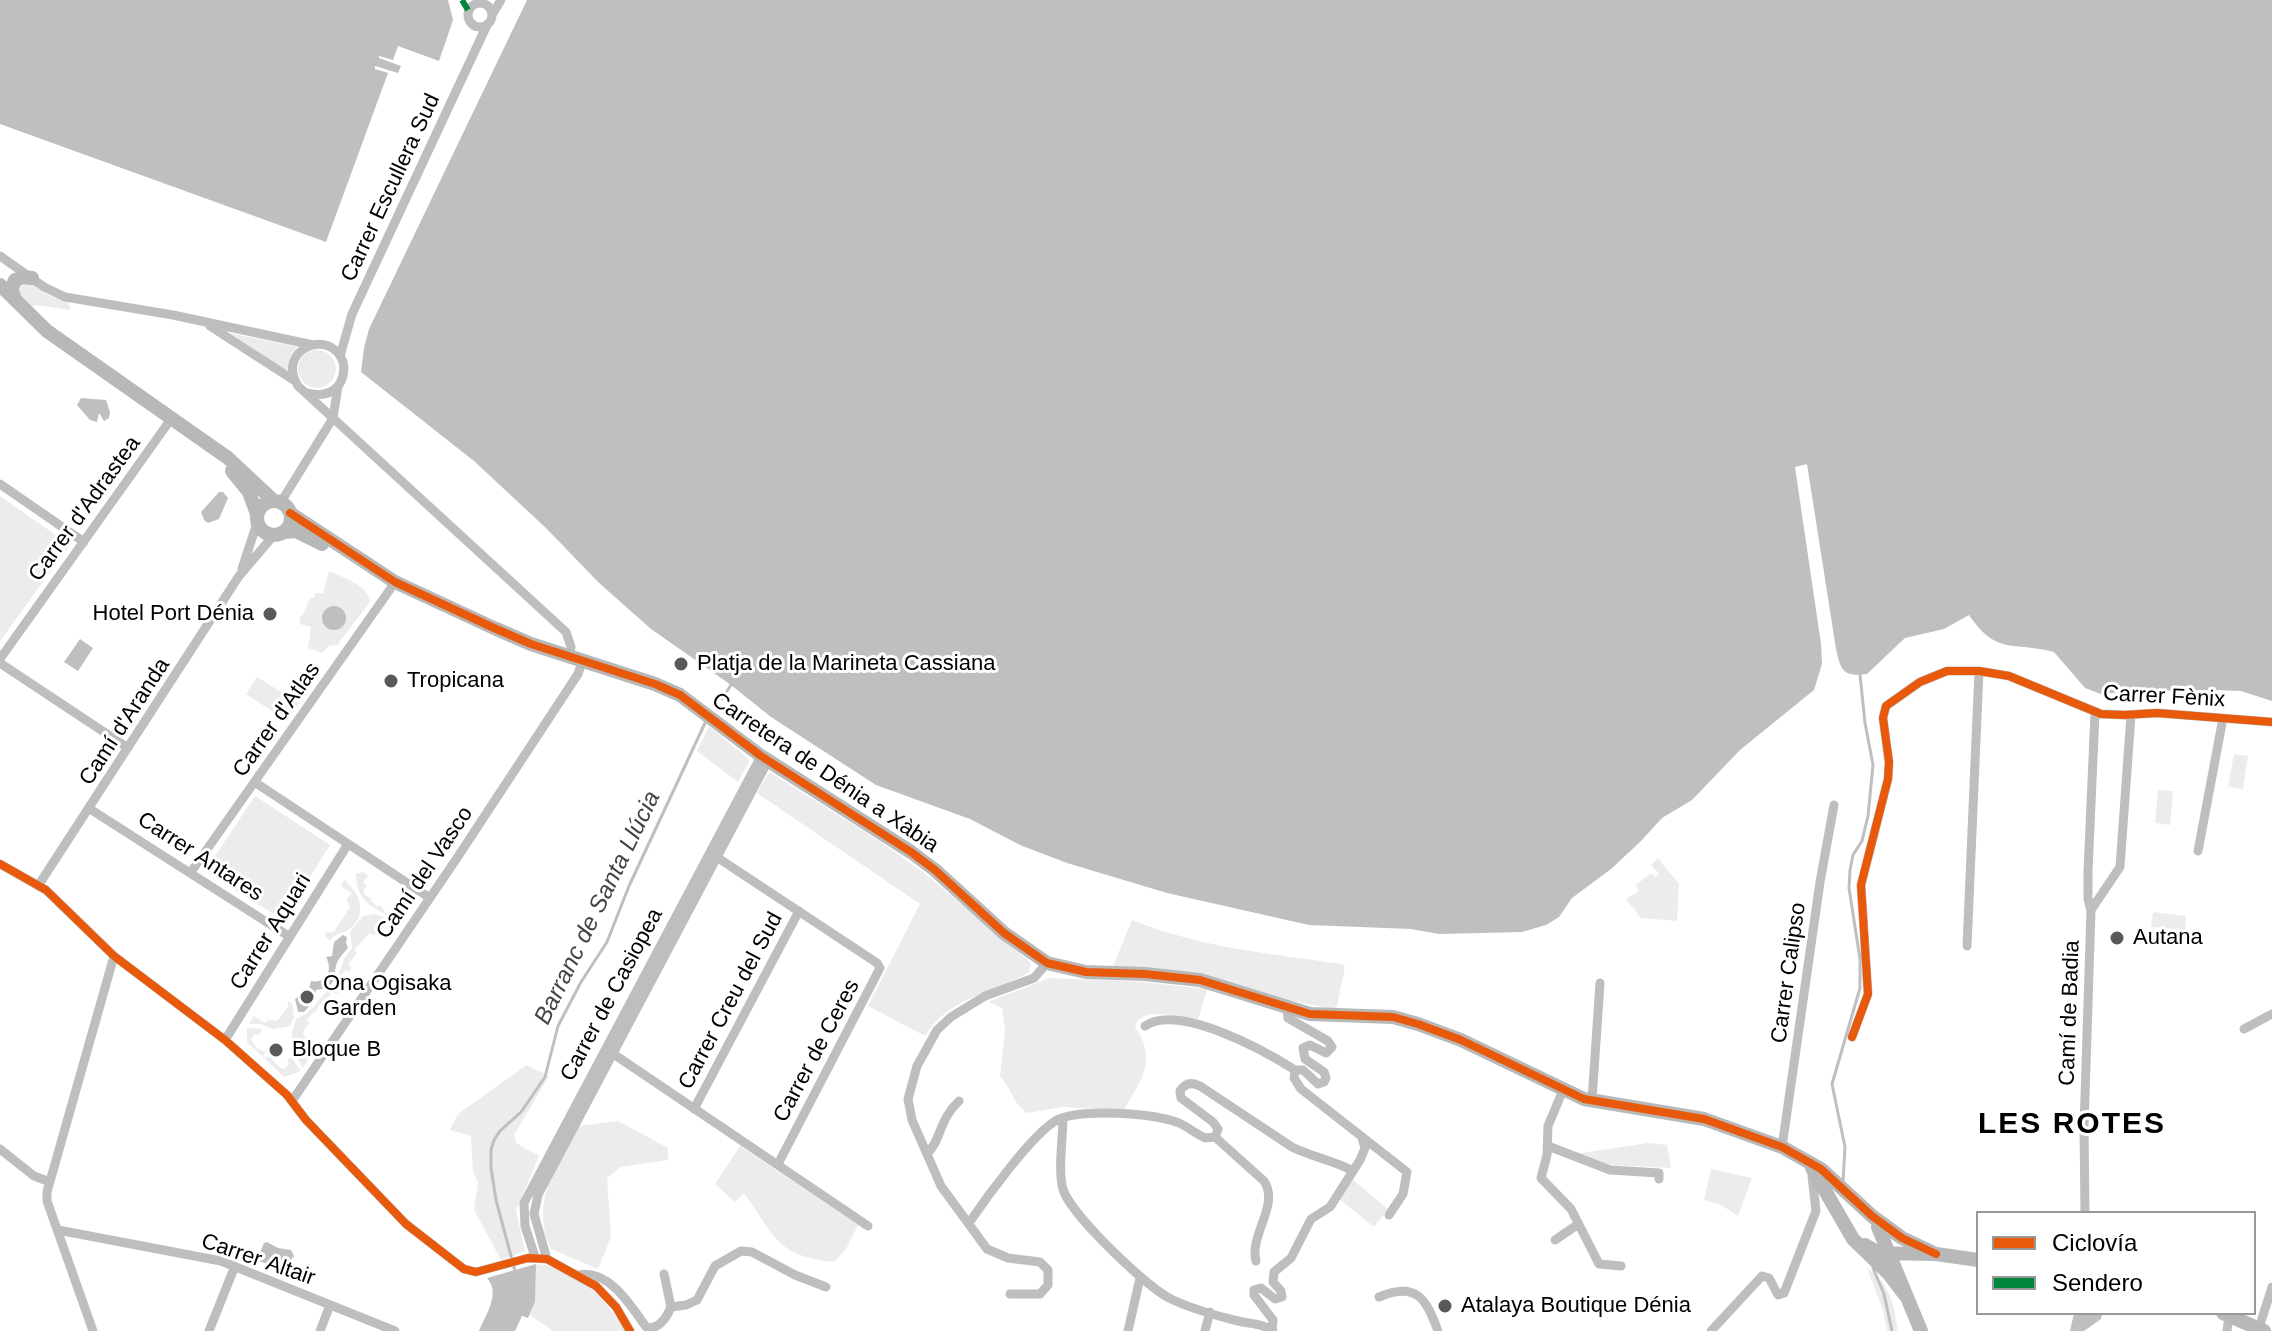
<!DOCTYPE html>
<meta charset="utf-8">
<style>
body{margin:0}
#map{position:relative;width:2272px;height:1331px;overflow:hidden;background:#fff;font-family:Helvetica,sans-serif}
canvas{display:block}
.legend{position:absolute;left:1976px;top:1211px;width:280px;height:104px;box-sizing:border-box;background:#fff;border:2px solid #999;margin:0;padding:10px 14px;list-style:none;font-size:24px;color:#000}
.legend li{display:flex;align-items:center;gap:16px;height:40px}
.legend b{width:40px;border:2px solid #999}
</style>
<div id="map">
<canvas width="2272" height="1331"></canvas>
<ul class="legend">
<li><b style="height:10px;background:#e8590c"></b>Ciclovía</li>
<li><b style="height:10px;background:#00873e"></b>Sendero</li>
</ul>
</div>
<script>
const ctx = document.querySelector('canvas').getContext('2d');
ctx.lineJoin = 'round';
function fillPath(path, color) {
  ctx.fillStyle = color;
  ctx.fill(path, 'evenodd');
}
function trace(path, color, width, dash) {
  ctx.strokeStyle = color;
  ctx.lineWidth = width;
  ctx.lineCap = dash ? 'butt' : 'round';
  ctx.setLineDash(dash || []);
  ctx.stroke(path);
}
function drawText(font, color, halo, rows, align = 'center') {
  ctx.font = font + ' Helvetica,sans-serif';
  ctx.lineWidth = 6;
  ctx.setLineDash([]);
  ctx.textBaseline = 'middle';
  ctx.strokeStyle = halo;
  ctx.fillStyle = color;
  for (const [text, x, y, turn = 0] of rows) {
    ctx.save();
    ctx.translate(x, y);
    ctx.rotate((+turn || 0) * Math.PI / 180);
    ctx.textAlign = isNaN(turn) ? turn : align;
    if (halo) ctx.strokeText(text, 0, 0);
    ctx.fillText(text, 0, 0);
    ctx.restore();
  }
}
fillPath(new Path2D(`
 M25 280 46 294 68 303 71 310 36 305 30 307 14 290Z
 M230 333 297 347 290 356 287 371Z
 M298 369a19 19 0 1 1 38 0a19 19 0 1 1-38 0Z
 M0 496 70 545 0 641Z
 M329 571C343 578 368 584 370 602L337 645 329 646 322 653 308 648 311 627 300 624V617L303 615 310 598H314L315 593H323Z
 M257 677 299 703 287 721 246 694Z
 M709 726 750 760 738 782 697 751Z
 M2234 754 2248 756 2243 789 2228 787Z
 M771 773 876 839 923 872 1029 961 1031 964 1029 972C992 994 950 996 925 1036L868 1006 920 904 757 793 768 774Z
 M2158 790 2173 791 2170 825 2155 823Z
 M255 796 330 845 283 920 205 871Z
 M1658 858 1679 884 1677 921 1641 918 1626 899 1639 891 1636 885 1651 873 1655 877 1659 874 1651 865Z
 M363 872 368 876 363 882 367 885 364 889V894L372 899 371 901 378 907 380 905 386 913H391L395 908 398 910 403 904 407 907 400 923C379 907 356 907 356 874Z
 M344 880C360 892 368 914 350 929 344 933 336 932 330 941L325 936 327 932H334L350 907 346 900 352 893 341 886Z
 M2153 912 2186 916 2185 930 2151 927Z
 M375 914 385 918 374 928 377 931 374 936 370 933 354 950 357 953 348 965 352 968 349 972 346 970 338 977 344 959 352 948 350 932 363 916Z
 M1132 920C1198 947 1272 954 1342 964L1345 967 1337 1006 1334 1009 1282 999 1192 972 1113 966Z
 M1050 978 1142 982 1207 989 1198 1020C1182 1017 1139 1005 1135 1027 1158 1060 1141 1080 1124 1110L1063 1107 1028 1113C1013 1105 1012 1089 1000 1076L1005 1030 1002 1008 988 1002Z
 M333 987 339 991 336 994 332 992 327 999 330 1001 327 1005 323 1002 319 1005 315 1013 313 1012 307 1021 310 1023 304 1030 303 1035 306 1037 297 1046 302 1050 301 1053 305 1055 307 1053 311 1056 303 1068C293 1050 287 1038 297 1018 315 1013 318 995 333 987Z
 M288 1001 292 1003 294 1017 290 1026 273 1029 260 1024H249L254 1016 266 1023 268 1020 277 1021 288 1006Z
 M247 1028 263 1029 258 1036 255 1034 251 1039 257 1049 266 1052 263 1055 266 1058 269 1055 279 1067 284 1069 289 1064 287 1061 291 1057 301 1071 284 1077 247 1042Z
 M527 1065 549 1076 514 1135 516 1143 539 1156 516 1211 525 1251 501 1260 474 1210 478 1182 473 1172 471 1136 450 1130 458 1114Z
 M618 1121 668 1148V1160L621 1167 607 1178 611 1237 598 1269 551 1249C529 1203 557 1166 579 1126Z
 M1648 1143 1667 1145 1671 1168 1608 1165 1575 1154Z
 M740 1146 858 1225 846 1249 834 1262C776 1256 775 1236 744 1193L735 1202 715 1184Z
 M1711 1169 1752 1178 1738 1216 1721 1205 1704 1200Z
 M1353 1180 1388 1209 1374 1227 1338 1198Z
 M536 1264C575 1266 606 1299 625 1331H553L530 1315 535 1302Z
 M1867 1268C1890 1283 1894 1305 1898 1331H1887L1883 1310Z`), '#ececec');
fillPath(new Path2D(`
 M0 0H448L453 20 439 61 398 46 393 60 379 56V58L401 66 398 73 375 66V69L388 73 326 242 0 124Z
 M527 0H2272V701L2241 691 2214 690 2135 691 2101 694 2085 688 2054 652C2012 641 1997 656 1969 615L1944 629 1905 638 1867 674C1843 677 1841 671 1836 649L1807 464 1795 467 1821 644 1822 664 1814 690 1740 750 1692 800 1662 818 1640 842 1611 869 1572 898 1559 917 1546 925 1522 932 1439 934 1411 929 1309 925 1167 893 1067 863 1020 845 970 819 876 785 771 717 731 685 651 629 598 582 547 529 474 461 361 372 364 348 369 329Z
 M81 398 106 400 110 412 109 418 104 421 99 413 97 422 90 420 77 405Z
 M219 492H223L228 498 219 519 208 523 204 520 201 512Z
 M322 618a12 12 0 1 1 24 0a12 12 0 1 1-24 0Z
 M80 639 93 648 78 671 64 662Z
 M343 935 347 937 346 943 348 948C345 952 341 955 339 959 330 973 342 987 316 990L312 1003 304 1012H298L295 999 309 989 311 981C327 984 333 970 326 957L332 956 334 942Z
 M267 1242 278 1248 291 1250 294 1256 290 1261H280L273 1265 261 1262 259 1255 264 1243Z
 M536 1264 535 1302 528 1318 522 1316 515 1331H479C486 1314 501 1293 487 1278Z
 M2074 1313 2102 1314 2101 1319 2084 1331H2070Z`), '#bfbfbf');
trace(new Path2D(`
 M722 699 731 685
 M1843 1182 1845 1147 1832 1084 1860 988V959L1849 888 1850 870 1853 855 1862 841 1868 816 1873 765 1865 723 1860 675
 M1873 1268 1884 1294 1892 1331
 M515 1271 496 1200 491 1168V1150L494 1140 500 1131 521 1112 545 1077 558 1026 581 982 607 942 629 886 705 723`), '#bfbfbf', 3);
trace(new Path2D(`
 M468 15a12 12 0 1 1 24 0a12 12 0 1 1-24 0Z
 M492 15 501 0
 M0 256 44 287 65 297 173 315 313 345
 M210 326 295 381
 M340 356 352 314 487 25
 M308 393C319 396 330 395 338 386 343 380 345 370 343 362 331 327 275 349 298 386L566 632 571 647 569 658
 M0 484 84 542
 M281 502 333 418 338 386
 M242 569 257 523
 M0 659 171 419
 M0 663 128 748
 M256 783 430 898
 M90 809 290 937
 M2198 851 2223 718
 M712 854 877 963 880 968 778 1164
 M0 864 46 890 114 956 225 1040 287 1095 306 1120 406 1224 464 1269 476 1272 528 1258 547 1259 596 1286 616 1307 630 1331
 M191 872 391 588
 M38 886 239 576 274 535
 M2091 910 2120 867 2131 715
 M1967 946 1979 671
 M1287 1007 1288 1018 1328 1041 1332 1047 1326 1053 1310 1045 1303 1048 1305 1059 1324 1072 1326 1078 1324 1082 1318 1084 1303 1070H1295L1294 1078 1301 1089 1407 1172 1403 1194 1389 1215
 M1145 1026C1179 1003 1265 1051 1295 1070
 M2244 1029 2272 1014
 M1852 1037 1868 994 1861 885 1888 779 1889 762 1883 718 1886 706 1920 682 1947 671H1979L2009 676 2101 714 2124 715 2157 713 2272 722
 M225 1040 348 844
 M609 1051 868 1226
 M1563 1090 1548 1126 1547 1155 1541 1178 1571 1209 1599 1264 1621 1266
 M1592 1100 1600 983
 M292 1101 457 858 578 674 582 662
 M694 1109 799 911
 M1063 1118C1063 1138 1057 1174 1064 1192 1074 1217 1148 1289 1173 1300 1193 1309 1217 1316 1238 1321 1251 1324 1262 1323 1273 1331
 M1548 1146 1610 1170 1659 1173V1179
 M1782 1147 1820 882 1834 805
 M0 1149 34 1176 50 1182
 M927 1154C941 1141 939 1119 959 1101
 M2085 1213 2084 1127 2091 910 2088 899V872L2095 713
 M969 1223C986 1198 1033 1133 1057 1120 1081 1108 1153 1113 1179 1123 1188 1127 1196 1134 1205 1138L1215 1137
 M58 1230 221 1261 395 1331
 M1555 1240 1577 1225
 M535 1257 525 1226 524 1203 761 756
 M547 1259 534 1214 538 1195 768 761
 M1256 1261C1249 1235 1280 1205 1264 1181L1215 1137 1218 1129 1213 1122 1181 1098 1180 1091C1185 1083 1192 1082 1200 1086L1292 1147C1312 1157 1333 1160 1353 1171
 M579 1275C609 1269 631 1306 646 1327 658 1331 667 1317 671 1307L664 1274
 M1010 1294H1040L1048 1285V1270L1040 1262 1008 1258 987 1249 941 1186 912 1120 908 1099 917 1066 937 1030 951 1017 985 996 1034 978 1047 963
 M1379 1297C1417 1281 1426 1299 1438 1331
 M671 1307 686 1305 697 1300 715 1266 741 1251 752 1252 795 1275 826 1287
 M2259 1328 2272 1287
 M1272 1330 1273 1320 1254 1295V1290L1261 1288 1275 1299 1282 1297 1281 1291 1273 1282 1274 1272 1291 1258 1311 1219 1330 1207 1360 1160 1365 1148 1362 1138
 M93 1331 47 1201V1192L114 956
 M209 1331 235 1266
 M320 1331 330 1305
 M1128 1331 1140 1278
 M1205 1331 1210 1312
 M1711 1331 1762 1276 1769 1278 1778 1295 1784 1293 1816 1211 1812 1176
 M2227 1331 2229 1316`), '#bebebe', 9);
trace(new Path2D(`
 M0 285 47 331 228 458 274 501
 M14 296 11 290 15 280 23 277 32 278
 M232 471 249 492 257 514
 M257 518a17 17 0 1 1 34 0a17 17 0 1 1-34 0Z
 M290 513 395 582 494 628 531 644 655 684 680 695 761 756 911 852 935 870 1004 933 1047 963 1086 972 1145 974 1200 980 1310 1014 1393 1017 1418 1024 1461 1040 1584 1099 1704 1119 1782 1147 1821 1169 1872 1216 1902 1238 1936 1254
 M284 532 296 531 322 544
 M1812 1168 1853 1239 1889 1274 1905 1295
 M1878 1227 1921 1331
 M1865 1245 1879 1253 1936 1254 1978 1260
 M2223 1313 2264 1331`), '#b8b8b8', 14);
trace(new Path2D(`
 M462 0 468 10`), '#00873e', 6, [12, 6]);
trace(new Path2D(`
 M290 513 395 582 494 628 531 644 655 684 680 695 761 756 911 852 935 870 1004 933 1047 963 1086 972 1145 974 1200 980 1310 1014 1393 1017 1418 1024 1461 1040 1584 1099 1704 1119 1782 1147 1821 1169 1872 1216 1902 1238 1936 1254
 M0 864 46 890 114 956 225 1040 287 1095 306 1120 406 1224 464 1269 476 1272 528 1258 547 1259 596 1286 616 1307 630 1331
 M1852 1037 1868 994 1861 885 1888 779 1889 762 1883 718 1886 706 1920 682 1947 671H1979L2009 676 2101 714 2124 715 2157 713 2272 722`), '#e8590c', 8);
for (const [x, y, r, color] of [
 [270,614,8,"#595959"],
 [681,664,8,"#595959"],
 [391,681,8,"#595959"],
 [2117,938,8,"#595959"],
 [307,997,8,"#595959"],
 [276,1050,8,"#595959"],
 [1445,1306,8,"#595959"]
]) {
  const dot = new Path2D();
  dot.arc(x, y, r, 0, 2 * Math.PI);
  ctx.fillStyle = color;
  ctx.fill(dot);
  trace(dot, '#fff', 3);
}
drawText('22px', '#000', '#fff', [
 ["Carrer Escullera Sud",391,188,-65],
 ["Carrer d'Adrastea",85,509,-54],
 ["Carrer Fènix",2164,697,3],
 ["Carrer d'Atlas",277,720,-55],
 ["Camí d'Aranda",125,722,-57],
 ["Carretera de Dénia a Xàbia",825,773,34],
 ["Carrer Antares",200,857,33],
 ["Camí del Vasco",425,873,-56],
 ["Carrer Aquari",271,932,-58],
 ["Carrer Calipso",1789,973,-82],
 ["Carrer de Casiopea",612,995,-62],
 ["Carrer Creu del Sud",731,1001,-62],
 ["Camí de Badia",2070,1013,-88],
 ["Carrer de Ceres",817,1051,-62],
 ["Carrer Altair",258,1260,19]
]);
drawText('22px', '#000', '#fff', [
 ["Hotel Port Dénia",254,614,"right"],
 ["Platja de la Marineta Cassiana",697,664],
 ["Tropicana",407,681],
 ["Autana",2133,938],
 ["Ona Ogisaka",323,984],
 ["Garden",323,1009],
 ["Bloque B",292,1050],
 ["Atalaya Boutique Dénia",1461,1306]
], 'left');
drawText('italic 24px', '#444', '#fff', [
 ["Barranc de Santa Llúcia",598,908,-64]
]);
ctx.letterSpacing = '2px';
drawText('bold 30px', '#000', '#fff', [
 ["LES ROTES",2072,1125]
]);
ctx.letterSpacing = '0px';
</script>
